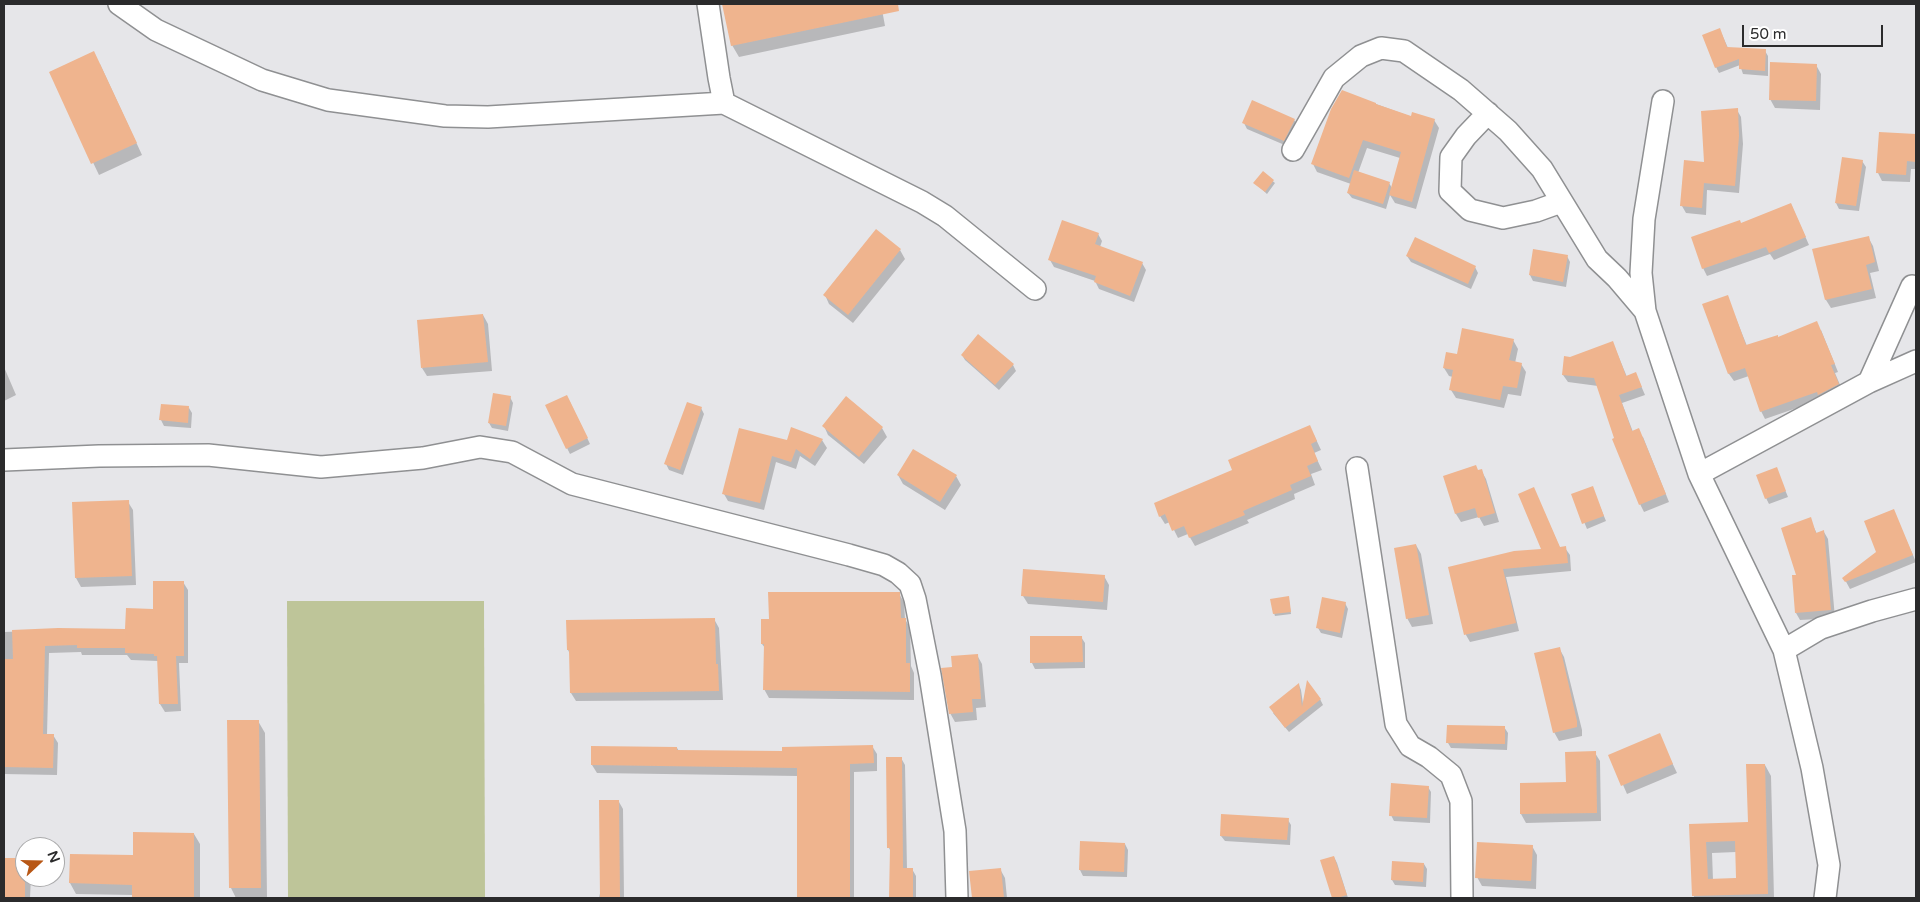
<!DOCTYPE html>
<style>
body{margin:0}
#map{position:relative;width:1920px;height:902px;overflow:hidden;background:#e6e6e9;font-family:"Varela Round",sans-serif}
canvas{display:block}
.frame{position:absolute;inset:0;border:5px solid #2b2b2c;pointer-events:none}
.north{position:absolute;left:15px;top:837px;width:50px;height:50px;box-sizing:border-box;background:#fff;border:1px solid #aaaaab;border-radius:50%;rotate:69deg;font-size:14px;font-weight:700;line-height:20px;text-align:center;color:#2b2b2c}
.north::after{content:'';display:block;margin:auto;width:18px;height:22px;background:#b85715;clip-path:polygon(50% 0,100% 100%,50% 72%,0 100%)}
.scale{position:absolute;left:1742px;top:25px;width:141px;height:22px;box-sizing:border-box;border:2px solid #2b2b2c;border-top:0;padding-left:6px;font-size:15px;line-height:18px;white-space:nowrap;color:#2b2b2c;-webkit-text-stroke:4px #fff;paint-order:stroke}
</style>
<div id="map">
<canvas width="1920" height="902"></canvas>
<div class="frame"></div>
<div class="north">N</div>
<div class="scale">50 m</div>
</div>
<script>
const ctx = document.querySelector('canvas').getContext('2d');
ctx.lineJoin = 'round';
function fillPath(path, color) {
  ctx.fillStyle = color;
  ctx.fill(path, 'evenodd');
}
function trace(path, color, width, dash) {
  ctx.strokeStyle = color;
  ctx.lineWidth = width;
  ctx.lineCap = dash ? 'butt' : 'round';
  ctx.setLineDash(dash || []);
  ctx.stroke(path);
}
fillPath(new Path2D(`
 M287 601H484L485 898H288Z`), '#bec599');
fillPath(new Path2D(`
 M723 4H881L885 26 739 57 732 45Z
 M1720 30 1728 48 1765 51 1768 56V76L1743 74 1740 65 1719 73 1716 67Z
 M100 64 142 155 99 175 50 72Z
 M1816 65 1821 74 1820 110 1775 108 1770 99Z
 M1376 104 1412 117 1434 120 1439 128 1416 209 1395 203 1390 195 1386 209 1352 198 1348 193 1351 184 1317 172 1313 164ZM1367 148 1400 158 1392 188 1389 183 1358 173Z
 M1737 110 1741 117 1743 144 1739 193 1707 190 1706 215 1686 213 1682 206Z
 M1294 120 1298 125 1287 146 1247 129 1244 123Z
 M1880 133 1916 135V169H1911L1910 182 1882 181 1878 173Z
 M1862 161 1866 167 1859 211 1839 209 1836 203Z
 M1263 173 1275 183 1267 194 1255 183Z
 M1791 204 1809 245 1774 260 1770 254 1707 276 1703 268Z
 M1098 234 1102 241 1100 247 1142 263 1146 270 1134 302 1099 289 1095 281 1054 267 1050 260Z
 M1868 237 1873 246 1879 271 1870 273 1876 298 1831 308 1826 300 1814 250Z
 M900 250 905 259 853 323 829 304 825 295Z
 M1407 256 1475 267 1478 273 1471 289 1411 262Z
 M1567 256 1570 262 1566 287 1533 281 1530 275Z
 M1727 296 1747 346 1821 330 1838 372 1835 373 1843 392 1765 419 1761 411 1749 376 1734 381 1729 374Z
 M483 315 488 324 492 371 427 376 422 368Z
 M1513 340 1518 349 1515 363 1521 364 1526 372 1521 396 1508 394 1504 408 1456 398 1451 390 1453 377 1449 376 1444 368 1458 356Z
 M1613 343 1627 377 1636 374 1645 395 1622 403 1633 432 1643 437 1669 502 1644 512 1640 504 1598 386 1568 382 1563 375 1570 358Z
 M962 355 1013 365 1016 371 999 390 965 360Z
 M4 367 16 395 4 401Z
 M510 397 513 403 508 431 492 428 489 423Z
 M570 402 590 444 570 454 567 448Z
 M189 408 192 413 191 428 164 426 161 420Z
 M701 408 704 414 683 475 669 470 666 464Z
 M824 426 882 428 887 437 864 464 828 435Z
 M792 429 822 440 827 448 815 466 800 456 796 469 776 462 764 510 728 501 724 494 787 441Z
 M1314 435 1321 450 1314 453 1322 470 1311 474 1315 485 1294 494 1295 499 1247 520 1249 523 1195 546 1188 534 1178 538 1170 522 1165 524 1160 516Z
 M1776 468 1788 497 1769 504 1766 498Z
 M1481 470 1486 479 1499 522 1484 526 1479 517 1461 522 1456 514 1445 476Z
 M898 475 956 476 961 485 945 510 903 484Z
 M1592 487 1606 521 1587 529 1573 495Z
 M1534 489 1560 548H1565L1570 555 1571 571 1506 577 1519 631 1470 642 1466 635 1450 568 1543 550Z
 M128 502 133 510 136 585 81 587 76 578Z
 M1893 510 1916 562 1850 589 1844 578 1878 553Z
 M1810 519 1817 534 1824 532 1828 539 1835 618 1800 620 1796 613 1793 576H1798Z
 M1416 545 1421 554 1433 624 1412 627 1407 618Z
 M1104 576 1109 585 1107 610 1028 604 1023 596Z
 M183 582 188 590V663H179L181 711 165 712 160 704 158 661 131 660 127 655H82L81 652 49 653 47 735H53L58 743 57 775 4 774V632L58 630 126 631 155 610Z
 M899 594 904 602 905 619 910 628 911 666 914 673V700L769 698 764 689 765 648 762 644 770 620Z
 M1289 600 1291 614 1275 616 1274 613Z
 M1345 603 1348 609 1342 638 1321 633 1318 628Z
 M714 619 719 628 723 700 576 701 571 693 570 654 568 650Z
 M1081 637 1085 643V668L1035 669 1032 663 1031 638Z
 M1559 648 1564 657 1582 730V736L1559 741 1554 732Z
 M977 655 982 664 986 707 976 708 977 720 955 722 950 713 953 669Z
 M1299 685 1301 690 1303 704 1320 699 1323 705 1289 732 1273 713Z
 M258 721 265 733 267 898H236L231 888Z
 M1504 727 1508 733 1507 750 1451 748 1448 743Z
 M1659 735 1677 773 1627 794 1610 755Z
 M872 746 877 754V771L854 772V898H798V776L597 773 592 765 677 748 679 751 784 752Z
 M1595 753 1600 761 1601 821 1526 823 1521 814V784L1567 783Z
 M887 758H901L905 765 907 869H912L916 876V898H890L891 852 889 848Z
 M1765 765 1771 776 1774 898H1694L1691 825 1749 823ZM1736 852 1737 879 1713 880 1712 853Z
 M1428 787 1431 792 1430 823 1394 821 1391 815Z
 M619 802 623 809 624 898H599Z
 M1288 820 1291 825 1290 845 1225 841 1221 836Z
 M194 834 200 844V898H134V895L76 894 70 883Z
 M1125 844 1128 850 1127 877 1083 876 1080 870Z
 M1532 846 1537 855 1536 889 1482 886 1477 877Z
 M1334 857 1337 863 1348 898H1333L1321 861Z
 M4 859 25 860V877H31L30 898H4Z
 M1424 864 1427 869 1426 887 1395 885 1392 880Z
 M1000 869 1005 878 1007 898H973L970 872Z`), '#0003');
fillPath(new Path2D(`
 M722 4H898L899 11 731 46Z
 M1720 28 1727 47 1766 49 1765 71 1739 69V59L1715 68 1702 35Z
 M94 51 137 143 91 164 49 72Z
 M1770 62 1817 64 1816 101 1769 100Z
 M1342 90 1376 103V104L1411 116 1412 112 1435 119 1412 202 1389 195 1401 152 1363 140 1349 178 1311 164 1331 109Z
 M1252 100 1295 119 1284 141 1242 123Z
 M1738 108 1739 136 1735 186 1704 183 1702 208 1680 206 1684 160 1704 162 1701 111Z
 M1879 132 1916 134V162L1907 161 1906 175 1876 173Z
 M1842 157 1863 160 1856 206 1835 203Z
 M1354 170 1390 182 1383 204 1347 193Z
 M1263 171 1274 180 1265 192 1253 183Z
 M1791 203 1806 237 1769 253 1766 247 1702 269 1691 237 1740 220 1741 223Z
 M1062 220 1099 233 1095 244 1143 262 1130 296 1094 282 1096 276 1048 260Z
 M876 229 901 249 848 315 823 295Z
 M1869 236 1875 262 1866 265 1872 289 1825 300 1812 249Z
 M1415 237 1476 266 1468 284 1406 256Z
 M1533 249 1568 255 1563 282 1529 275Z
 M1728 295 1746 345 1778 335V337L1817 321 1835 364 1831 365 1839 384 1818 395 1817 392 1760 412 1745 368 1728 374 1702 304Z
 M483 314 488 362 421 368 417 320Z
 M1462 328 1514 339 1509 360 1522 363 1517 388 1503 386 1500 400 1449 390 1453 370 1443 368 1446 352 1457 354Z
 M978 334 1014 364 995 385 961 355Z
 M1613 341 1626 376 1636 372 1642 387 1619 395 1632 431 1639 428 1666 494 1639 505 1612 439 1614 438 1594 378 1562 375 1564 356 1570 357Z
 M493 393 511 396 506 426 488 423Z
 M567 395 588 438 566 449 545 405Z
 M846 396 883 427 859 457 822 426Z
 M687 402 702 407 680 470 664 464Z
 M161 404 189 406 188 423 159 420Z
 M1310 425 1317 441 1311 444 1318 461 1307 466 1311 476 1290 485 1292 490 1243 511 1245 515 1189 538 1184 526 1172 531 1165 514 1159 517 1154 503 1232 470 1228 460Z
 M791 427 823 439 810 459 796 449 791 462 772 456 760 503 722 494 739 428 787 440Z
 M913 449 957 475 940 502 897 475Z
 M1476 465 1478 470 1482 469 1495 513 1478 518 1475 508 1455 514 1443 476Z
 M1777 467 1786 491 1765 499 1756 475Z
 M1593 486 1604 516 1582 524 1571 494Z
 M1534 487 1560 547 1566 546 1568 563 1503 569 1516 623 1464 635 1448 567 1514 551 1541 549 1518 494Z
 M129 500 132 576 75 578 72 502Z
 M1894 509 1913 555 1845 582 1842 578 1876 552 1864 521Z
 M1811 517 1816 533 1824 530 1831 610 1795 613 1792 575H1796L1781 528Z
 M1416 544 1429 615 1406 619 1394 548Z
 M1023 569 1105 575 1103 602 1021 596Z
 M153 581H184V656H176L178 704H159L157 656H154V654L125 653V648H77V645L45 646 43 734H54L53 768 4 767V659H13L12 630 58 628 125 629 126 608 153 609Z
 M768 592H900L901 618H906V663H910V692L763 690 764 644H761V619H769Z
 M1289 596 1291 612 1273 614 1270 599Z
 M1322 597 1346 602 1340 633 1316 628Z
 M715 618 716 664H718L719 691 570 693 569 650H567L566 620Z
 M1030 636H1082L1083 662 1030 663Z
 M1560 647 1577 721V727L1553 733 1534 653Z
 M978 654 981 699H972L973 712 949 714 941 668 952 667 951 656Z
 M1307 680 1321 699 1285 728 1269 707 1299 683 1302 707Z
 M227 720H259L261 888H229Z
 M1447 725 1505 726V744L1446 743Z
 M1660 733 1673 764 1621 786 1608 755Z
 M873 745 874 763 850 764V898H797V768L591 765V746L677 747V750L782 751V747Z
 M1596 751 1597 813 1520 814V783L1566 782 1565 752Z
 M886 757H902L903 868H913V898H889L890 848H887Z
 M1746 764H1765L1768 894 1692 896 1689 824 1748 822ZM1735 841 1736 878 1708 879 1706 842Z
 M1391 783 1429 786 1427 818 1389 816Z
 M599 800H619L620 898H600Z
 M1221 814 1289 818 1287 840 1220 836Z
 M133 832 194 833V898H132V885L69 883 70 854 133 855Z
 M1080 841 1125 843 1124 872 1079 870Z
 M1477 842 1533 845 1531 881 1475 878Z
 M1334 856 1347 895 1337 898H1332L1320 860Z
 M4 858H25V898H4Z
 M1392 861 1424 863 1423 882 1391 880Z
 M1001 868 1004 898H972L969 871Z`), '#efb48e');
const minor = new Path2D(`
 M119 4 156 30 262 80 328 100 445 116 488 117 724 103
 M708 4 719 78 724 103 922 202 945 216 1035 289
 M1663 101 1644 219 1641 273 1645 311 1699 474 1784 650 1812 768 1829 865 1825 898
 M1488 113 1466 136 1451 157 1450 191 1470 210 1503 218 1536 211 1561 202
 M1293 150 1334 78 1361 56 1381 48 1404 51 1461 90 1508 131 1542 169 1597 259 1617 278 1645 311
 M1869 382 1912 286
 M4 460 99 456 208 455 321 467 423 458 480 447 512 452 572 484 849 555 884 565 898 573 910 584 915 599 930 675 955 831 957 898
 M1357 468 1396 724 1410 746 1429 757 1451 775 1461 801 1462 898
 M1699 474 1869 382 1916 361
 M1784 650 1821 628 1872 611 1916 599`);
trace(minor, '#8f9092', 24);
trace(minor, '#fff', 21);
</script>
